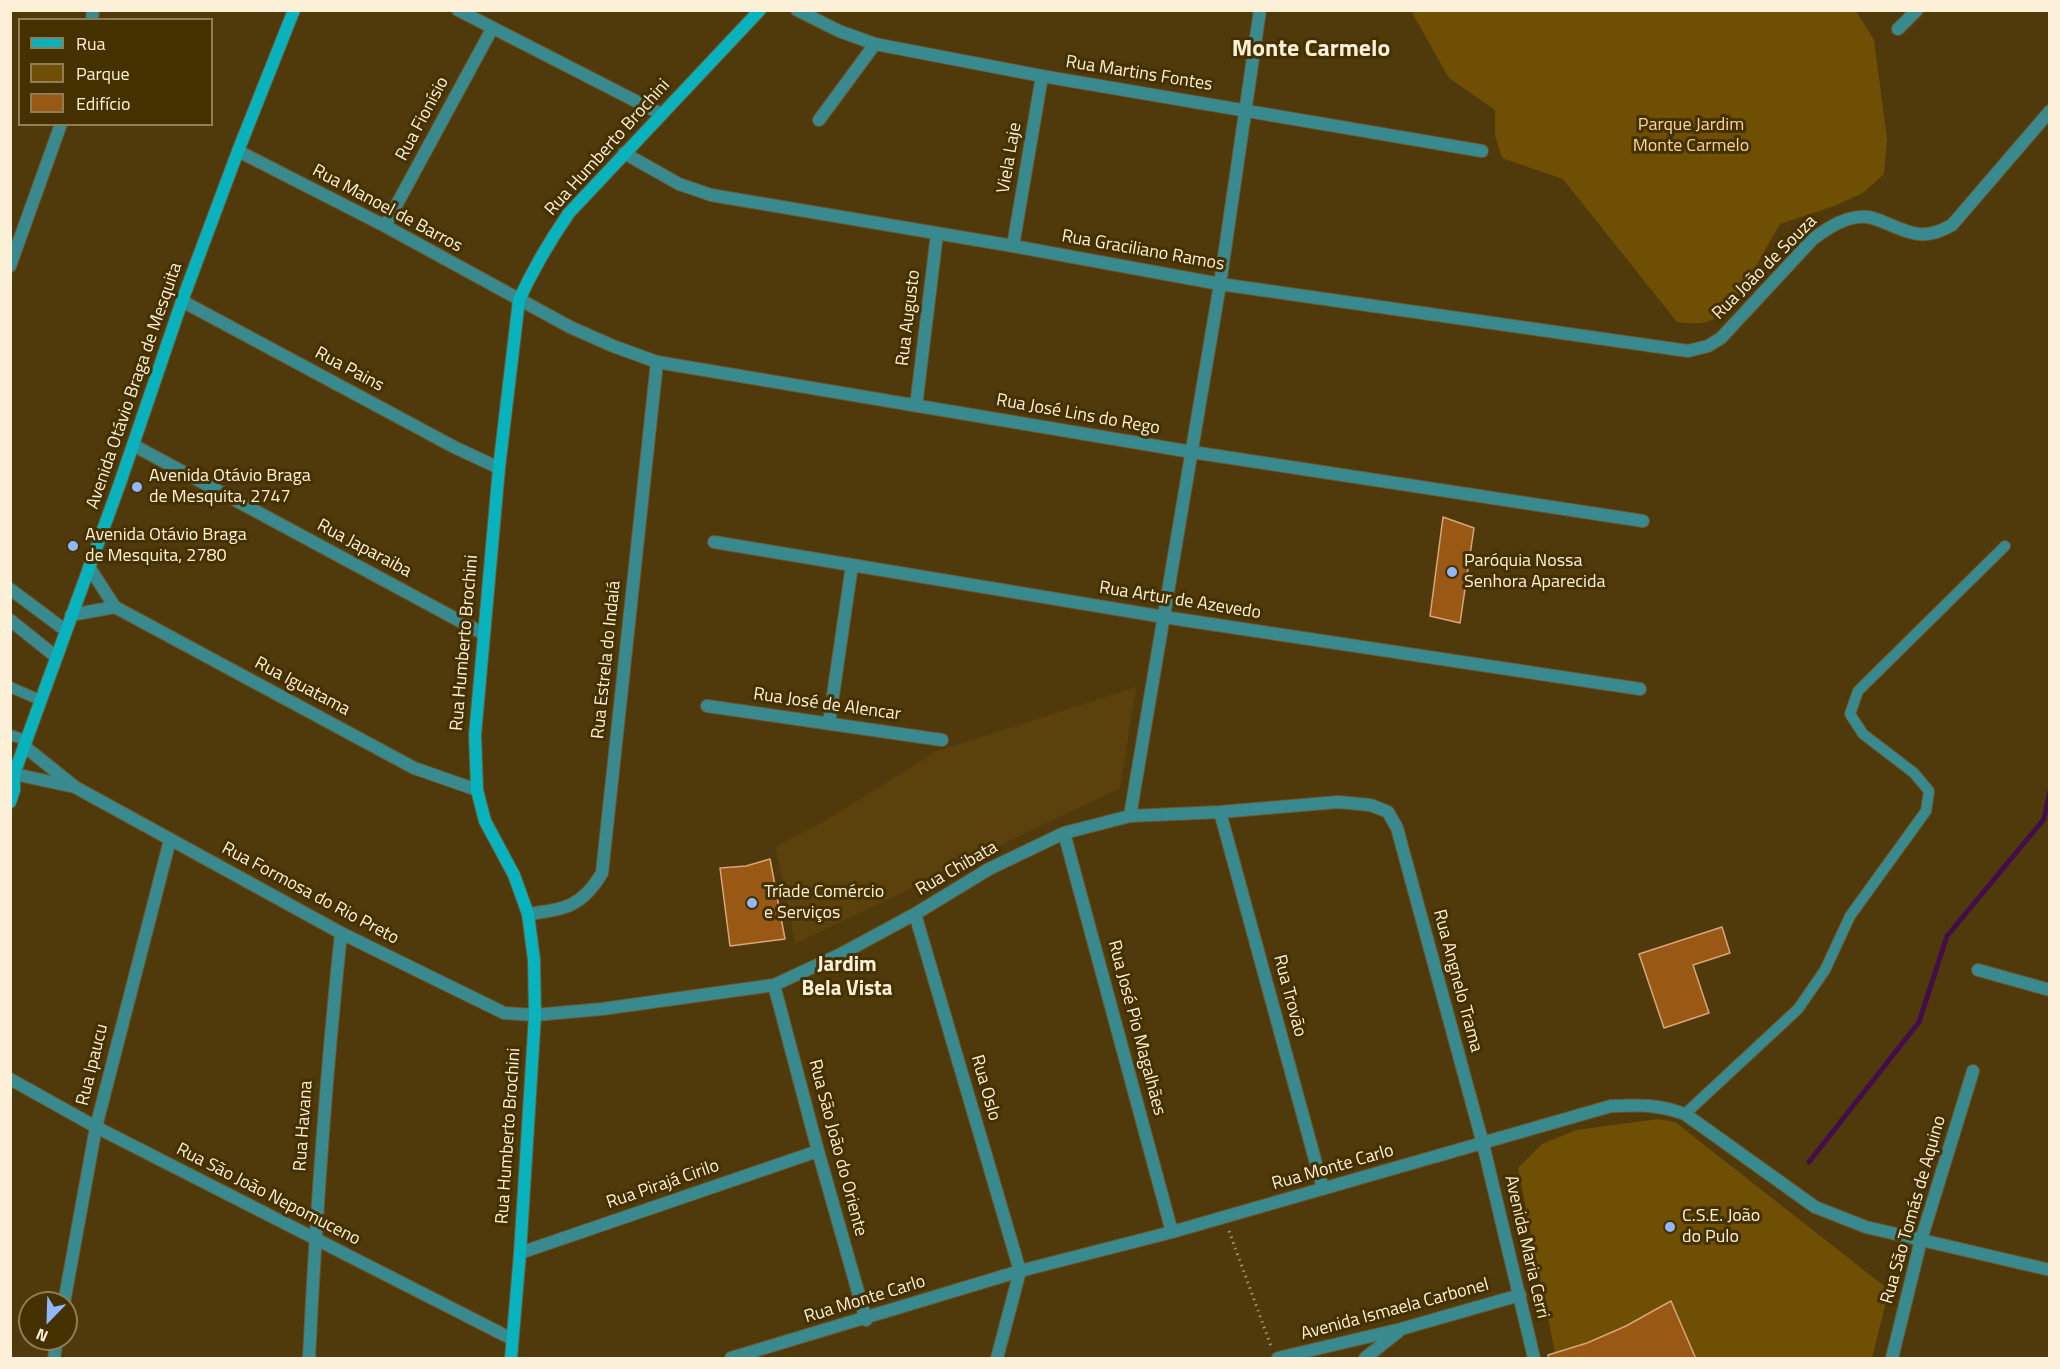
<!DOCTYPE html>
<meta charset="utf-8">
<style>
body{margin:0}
#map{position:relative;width:2060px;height:1369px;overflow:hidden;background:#503a0c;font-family:"Titillium Web",sans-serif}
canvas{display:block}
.frame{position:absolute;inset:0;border:12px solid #fdf0d9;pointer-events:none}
.legend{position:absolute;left:18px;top:18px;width:195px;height:108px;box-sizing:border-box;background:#453000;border:2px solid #8f7d57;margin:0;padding:8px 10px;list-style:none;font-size:18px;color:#fdf0d9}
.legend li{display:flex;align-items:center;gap:12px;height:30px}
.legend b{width:30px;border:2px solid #8f7d57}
.north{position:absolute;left:18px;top:1291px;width:60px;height:60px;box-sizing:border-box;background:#453000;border:2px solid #8f7d57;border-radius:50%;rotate:203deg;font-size:16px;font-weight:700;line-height:24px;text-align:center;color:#fdf0d9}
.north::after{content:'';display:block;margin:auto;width:21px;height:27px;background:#91b8fd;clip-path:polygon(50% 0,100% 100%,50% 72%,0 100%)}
</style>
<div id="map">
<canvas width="2060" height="1369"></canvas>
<div class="frame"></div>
<ul class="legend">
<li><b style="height:8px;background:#09b3bd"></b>Rua</li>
<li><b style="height:16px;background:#6f4f04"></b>Parque</li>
<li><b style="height:16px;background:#995915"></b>Edifício</li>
</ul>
<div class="north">N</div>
</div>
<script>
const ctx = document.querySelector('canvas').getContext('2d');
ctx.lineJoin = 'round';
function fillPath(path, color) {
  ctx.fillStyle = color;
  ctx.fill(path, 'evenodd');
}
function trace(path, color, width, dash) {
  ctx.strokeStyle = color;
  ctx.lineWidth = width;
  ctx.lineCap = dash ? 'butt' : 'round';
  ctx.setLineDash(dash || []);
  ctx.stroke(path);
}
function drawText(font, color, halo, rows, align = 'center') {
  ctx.font = font + ' "Titillium Web",sans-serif';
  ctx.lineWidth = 6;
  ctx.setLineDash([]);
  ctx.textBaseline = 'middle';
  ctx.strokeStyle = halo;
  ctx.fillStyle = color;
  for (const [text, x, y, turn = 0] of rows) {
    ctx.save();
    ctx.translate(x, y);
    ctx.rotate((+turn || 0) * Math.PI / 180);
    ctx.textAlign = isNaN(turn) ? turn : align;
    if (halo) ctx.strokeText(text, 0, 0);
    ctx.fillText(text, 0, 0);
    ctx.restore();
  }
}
fillPath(new Path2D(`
 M1136 687 1120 788 795 944 776 847 828 819 935 752Z`), '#5b410b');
fillPath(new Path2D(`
 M1411 11H1856L1874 40 1887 139 1884 174 1863 193 1834 206 1780 224C1765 248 1735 312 1709 321 1699 325 1688 323 1677 322L1563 179 1502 158 1495 135V110L1449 78Z
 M1658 1119 1675 1122 1884 1286 1885 1306 1872 1358H1556L1518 1168 1542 1144 1576 1130Z`), '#6f4f04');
trace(new Path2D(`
 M1809 1162 1919 1022 1947 936 2044 819 2050 791`), '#410d4a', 5);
const building = new Path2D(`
 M1443 517 1474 528 1460 623 1430 616Z
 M770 859 785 939 730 946 720 868 746 866Z
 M1722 927 1730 953 1693 965 1709 1013 1664 1028 1639 954Z
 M1671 1301 1696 1359H1549L1548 1355 1587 1343 1626 1326Z`);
fillPath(building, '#995915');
trace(building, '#d9a67a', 1.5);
const lane = new Path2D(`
 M10 687 40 700
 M10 735 26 740
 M1685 1114 1798 1009 1825 970 1850 916 1926 811 1929 791 1914 773 1863 734 1850 714 1858 691 2005 546`);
const street = new Path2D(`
 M458 10 661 114
 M797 10 839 31 875 44 1042 76 1482 151
 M92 20 93 10
 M1898 29 1917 10
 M819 120 875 44
 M238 151 385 226 570 327 613 346 657 362 1192 452 1643 521
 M624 153 679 184 711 195 1013 246 1220 284 1688 351 1708 346 1721 338 1813 239C1829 227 1847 215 1868 217 1874 218 1881 221 1886 223 1913 235 1926 240 1952 225L2050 111
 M385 226 492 29
 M1013 246 1042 76
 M10 266 61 124
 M182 301 454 447 499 468
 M916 406 937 234
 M133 445 484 634
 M714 542 1164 617 1640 689
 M89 567 115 607 414 768 477 790
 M10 589 65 630
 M71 615 115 607
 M10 620 55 656
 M707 706 942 740
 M829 723 852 565
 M24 746 75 787 341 933 504 1013 535 1015 602 1009 774 985 841 954 915 914 989 869 1064 833 1130 816 1220 812 1338 802 1370 805 1381 809 1388 812 1397 828 1483 1144 1534 1358
 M14 774 70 786
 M1220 812 1323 1189
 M1130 816 1220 284 1260 10
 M1064 833 1172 1232
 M528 914C565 909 582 907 602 873L657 362
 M915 914 1020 1271 997 1358
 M1978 970 2050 990
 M774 985 818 1151 866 1320
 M10 1079 96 1127 512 1339
 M520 1253 818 1151
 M64 1303 96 1127 170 840
 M54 1358 57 1339
 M309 1358C316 1216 326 1075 341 933
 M731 1358 1020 1271 1172 1232 1611 1106C1640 1105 1656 1104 1685 1114L1815 1207 1866 1227 2050 1270
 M1278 1358 1401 1329 1520 1295
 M1365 1358 1398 1332
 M1892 1358 1921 1240 1973 1071`);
const secondary = new Path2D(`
 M10 802 14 790V774L120 483 182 301 238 151 294 10
 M511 1358 520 1253 535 1015 534 960 528 914 514 875 485 821 477 790 475 735 499 468 519 300C533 269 549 242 569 213L760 10`);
trace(lane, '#6c572d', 12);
trace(street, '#6c572d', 14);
trace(secondary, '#6c572d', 14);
trace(new Path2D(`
 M1229 1231 1271 1346`), '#a79573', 3, [1.5, 4.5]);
trace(lane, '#398a8f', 10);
trace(street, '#398a8f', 12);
trace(secondary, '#09b3bd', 12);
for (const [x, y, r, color] of [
 [137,487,6,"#91b8fd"],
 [73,546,6,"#91b8fd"],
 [1452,572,6,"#91b8fd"],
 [752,903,6,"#91b8fd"],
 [1670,1227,6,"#91b8fd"]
]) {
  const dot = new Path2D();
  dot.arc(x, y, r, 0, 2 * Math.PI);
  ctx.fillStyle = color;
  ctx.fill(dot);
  trace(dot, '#453000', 2);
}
drawText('18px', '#fdf0d9', '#453000', [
 ["Rua Martins Fontes",1139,74,9],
 ["Rua Fionísio",423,119,-62],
 ["Rua Humberto Brochini",608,148,-48],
 ["Viela Laje",1010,158,-80],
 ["Rua Manoel de Barros",387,209,28],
 ["Rua Graciliano Ramos",1143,251,10],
 ["Rua João de Souza",1765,268,-45],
 ["Rua Augusto",909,318,-83],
 ["Rua Pains",349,370,28],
 ["Avenida Otávio Braga de Mesquita",135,386,-71],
 ["Rua José Lins do Rego",1078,415,10],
 ["Rua Japaraiba",364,549,28],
 ["Rua Artur de Azevedo",1180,601,9],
 ["Rua Humberto Brochini",465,643,-85],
 ["Rua Estrela do Indaiá",607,660,-84],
 ["Rua Iguatama",302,687,28],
 ["Rua José de Alencar",827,705,8],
 ["Rua Chibata",957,869,-30],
 ["Rua Formosa do Rio Preto",310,894,28],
 ["Rua Angnelo Trama",1457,981,75],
 ["Rua Trovão",1289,996,75],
 ["Rua José Pio Magalhães",1136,1028,75],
 ["Rua Ipaucu",93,1065,-76],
 ["Rua Oslo",985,1088,74],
 ["Rua Havana",304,1126,-86],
 ["Rua Humberto Brochini",509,1136,-86],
 ["Rua São João do Oriente",837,1148,75],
 ["Rua Monte Carlo",1333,1168,-16],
 ["Rua Pirajá Cirilo",663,1185,-19],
 ["Rua São João Nepomuceno",268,1195,27],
 ["Rua São Tomás de Aquino",1914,1210,-74],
 ["Avenida Maria Cerri",1526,1247,77],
 ["Rua Monte Carlo",865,1300,-17],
 ["Avenida Ismaela Carbonel",1395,1310,-15]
]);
drawText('18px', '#f7d599', '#453000', [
 ["Parque Jardim",1691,126],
 ["Monte Carmelo",1691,147]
]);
drawText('18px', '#fdf0d9', '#453000', [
 ["Avenida Otávio Braga",149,477],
 ["de Mesquita, 2747",149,498],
 ["Avenida Otávio Braga",85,536],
 ["de Mesquita, 2780",85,557],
 ["Paróquia Nossa",1464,562],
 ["Senhora Aparecida",1464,583],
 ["Tríade Comércio",764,893],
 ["e Serviços",764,914],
 ["C.S.E. João",1682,1217],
 ["do Pulo",1682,1238]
], 'left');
drawText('bold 21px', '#fdf0d9', '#453000', [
 ["Jardim",847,966],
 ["Bela Vista",847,990]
]);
drawText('bold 24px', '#fdf0d9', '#453000', [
 ["Monte Carmelo",1311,50]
]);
</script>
